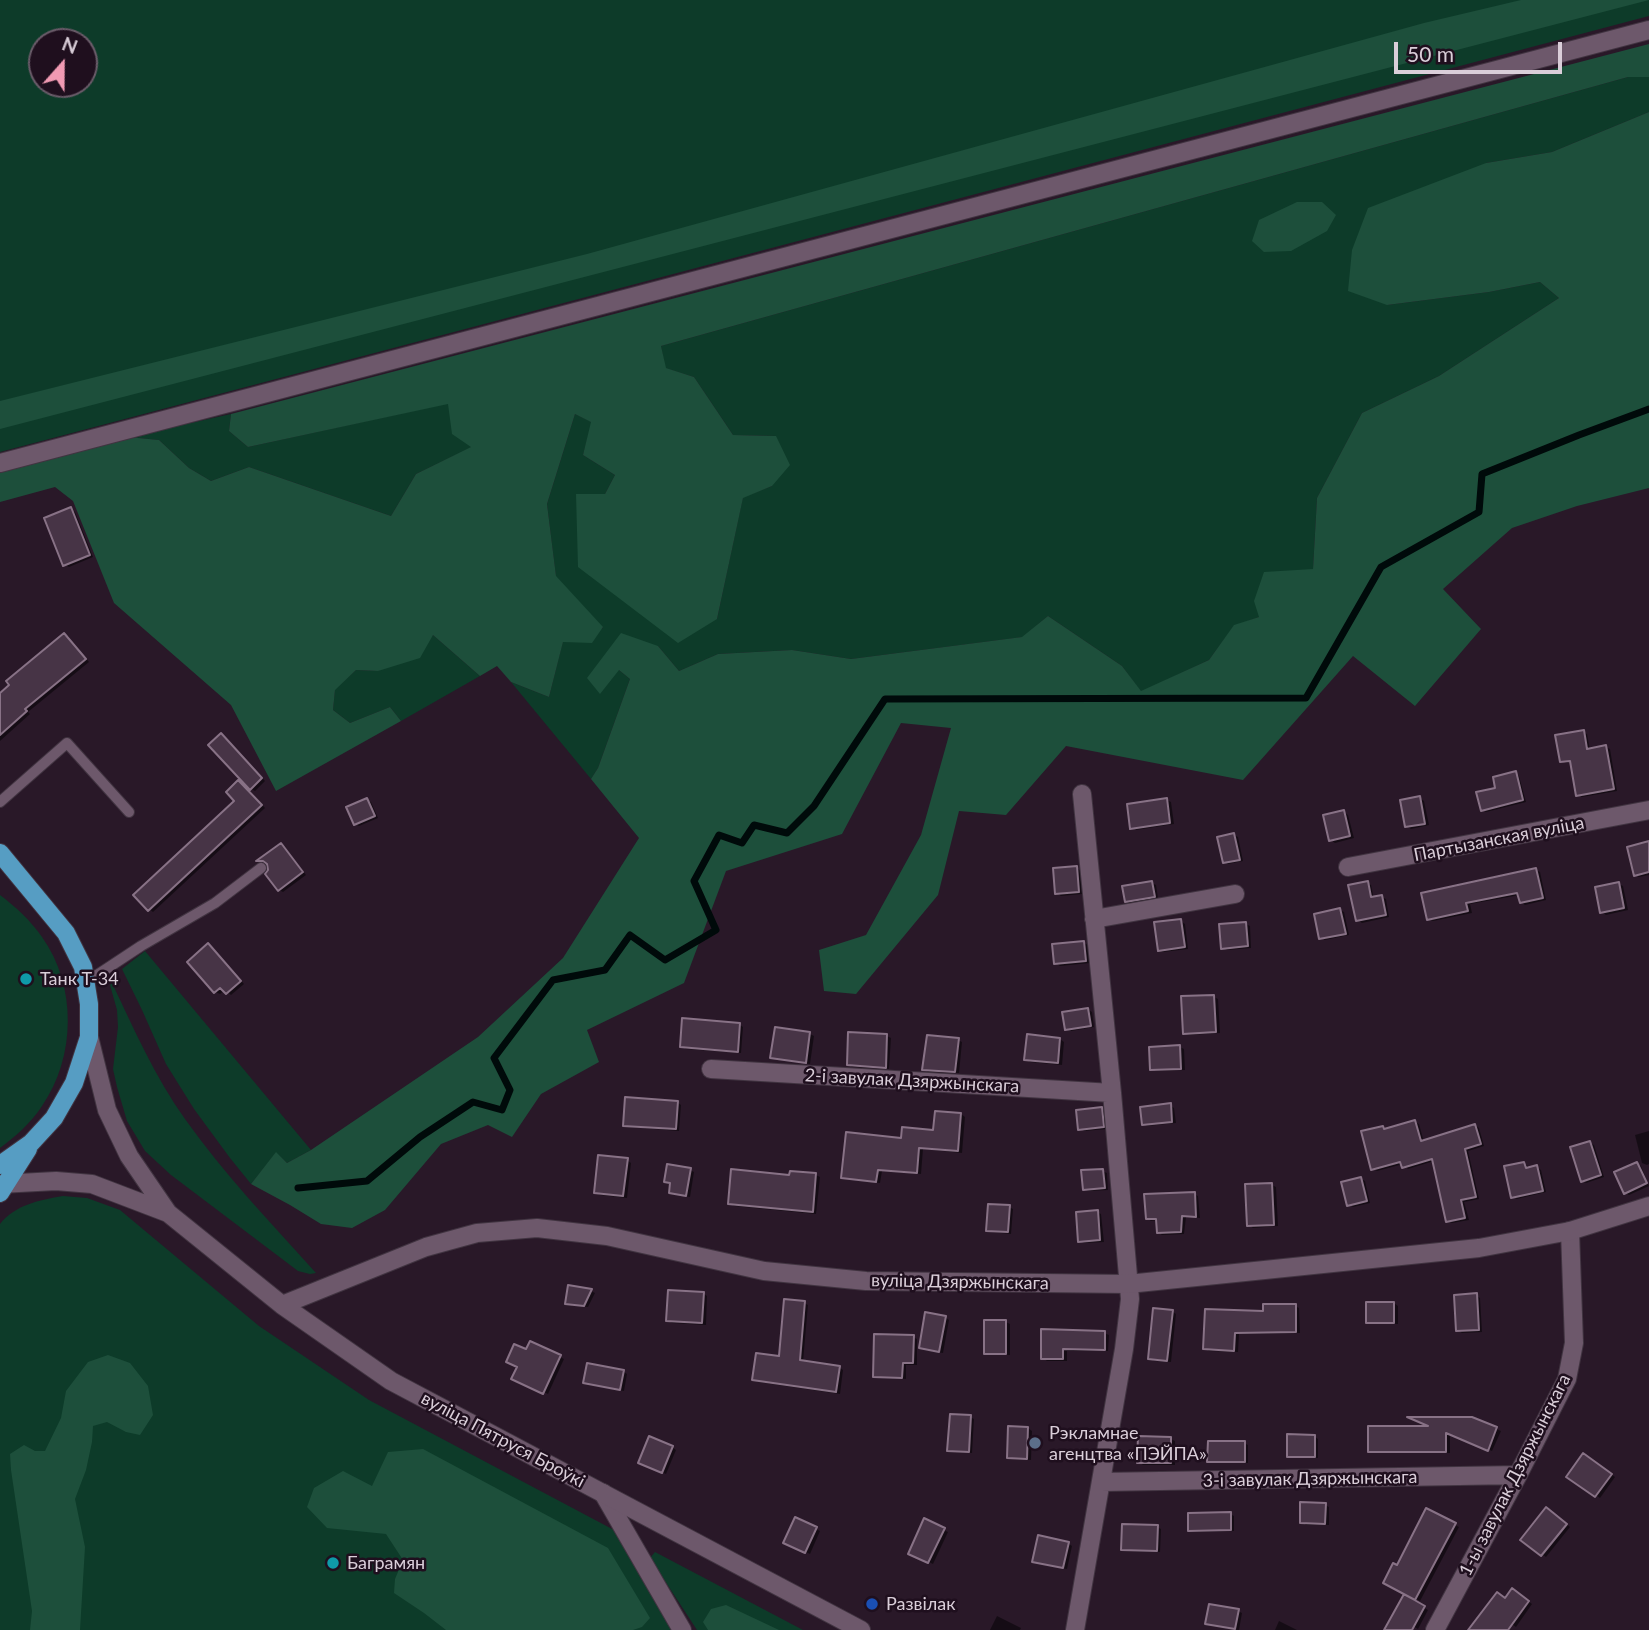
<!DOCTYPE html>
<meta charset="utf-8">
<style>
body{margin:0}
#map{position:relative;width:1649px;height:1630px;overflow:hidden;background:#291828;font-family:Lato,sans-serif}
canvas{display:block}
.north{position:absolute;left:28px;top:28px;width:70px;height:70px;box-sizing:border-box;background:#1f0f1e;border:2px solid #6a5b69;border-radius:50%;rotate:21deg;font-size:19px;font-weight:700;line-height:28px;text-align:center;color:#daced9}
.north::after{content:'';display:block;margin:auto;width:24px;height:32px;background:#f19ab3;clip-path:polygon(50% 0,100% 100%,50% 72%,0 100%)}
.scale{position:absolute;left:1394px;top:42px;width:168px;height:32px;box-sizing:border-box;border:4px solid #daced9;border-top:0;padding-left:9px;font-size:21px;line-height:24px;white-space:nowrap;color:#daced9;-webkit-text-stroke:5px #1f0f1e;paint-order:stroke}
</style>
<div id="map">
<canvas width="1649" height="1630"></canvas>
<div class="north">N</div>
<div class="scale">50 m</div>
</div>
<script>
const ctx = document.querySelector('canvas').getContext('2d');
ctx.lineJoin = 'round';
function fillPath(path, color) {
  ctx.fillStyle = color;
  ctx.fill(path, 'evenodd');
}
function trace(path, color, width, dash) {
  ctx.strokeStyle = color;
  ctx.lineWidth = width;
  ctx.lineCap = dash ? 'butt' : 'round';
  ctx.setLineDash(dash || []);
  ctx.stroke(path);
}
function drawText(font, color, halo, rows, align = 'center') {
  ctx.font = font + ' Lato,sans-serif';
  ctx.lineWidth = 5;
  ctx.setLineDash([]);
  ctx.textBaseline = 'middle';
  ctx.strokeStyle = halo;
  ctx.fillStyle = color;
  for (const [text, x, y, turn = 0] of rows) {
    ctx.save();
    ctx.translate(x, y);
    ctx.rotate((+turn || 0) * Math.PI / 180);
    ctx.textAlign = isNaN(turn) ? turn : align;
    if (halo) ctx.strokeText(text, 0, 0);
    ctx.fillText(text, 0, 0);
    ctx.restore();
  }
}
fillPath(new Path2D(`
 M0 0H1649V16L0 452ZM42 42H84V84H42Z
 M1628 77H1649V112L1552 152 1486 163 1387 305 1489 292 1540 282 1559 298 1439 376 1362 413 1317 498 1313 569 1259 617 1234 626 1209 660 1141 692 1122 666 1048 616 1023 637 851 659 792 650 718 654 679 671 658 646 619 670 630 679 598 768 591 779 511 682 549 697 563 641 603 628 556 577 547 504 575 414 592 422 583 455 615 475 605 494H577L717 619 743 497 772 486 776 436 733 435 694 377 665 368 661 346Z
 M449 403 472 447 416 474 391 516 249 467 211 481 189 468 159 440 128 437 231 414 229 431 248 447Z
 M433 635 480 676 401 721 390 707 350 723 333 710 335 689 356 670 378 671Z
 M0 895C16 907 31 921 42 937 77 986 76 1057 42 1106 31 1123 16 1136 0 1148Z
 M145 951 311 1150 287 1163 276 1153 251 1184 230 1158 194 1109 166 1064 142 1010 122 969Z
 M112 983C134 1029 155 1077 185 1119 224 1174 271 1223 316 1273L310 1274 298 1271 171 1175 145 1151 127 1121 117 1087 113 1069 118 1027 117 1010 110 985Z
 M63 1196 87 1198 120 1210 259 1326 369 1400 614 1530 657 1600 671 1630H0V1224C15 1205 39 1200 63 1196Z
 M655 1552 803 1630H697L650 1558Z`), '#0d3b29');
fillPath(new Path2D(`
 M1521 0H1649L0 429V401L587 254 1424 23Z
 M1649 44V77H1628L661 346 666 368 694 377 733 435 776 436 790 465 772 486 743 498 717 619 678 643 578 567 576 494H605L615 475 583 455 591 422 575 414 547 504 556 576 603 627 592 643 563 642 549 697 511 682 497 666 480 676 433 635 420 658 378 671 356 670 335 690 333 710 350 723 390 707 401 721 276 791 231 705 114 603 73 501 55 487 0 502V472L128 437 159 440 189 468 211 481 249 467 391 516 416 474 471 447 452 434 448 404 248 447 229 431 231 414Z
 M1649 112V488L1577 506 1512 528 1443 589 1481 629 1415 706 1353 656 1243 780 1066 746 1006 815 959 811 938 895 856 994 824 991 819 950 866 935 921 835 951 728 901 723 842 834 726 871 684 983 587 1030 599 1062 541 1094 512 1137 488 1125 441 1144 385 1210 352 1228 321 1224 290 1205 251 1184 276 1152 287 1163 311 1150 478 1037 563 958 639 838 591 779 598 768 630 679 619 670 600 694 587 678 621 633 658 646 679 671 718 654 792 650 851 659 1022 637 1048 616 1122 666 1141 691 1209 660 1234 625 1259 617 1254 601 1264 572 1313 569 1317 498 1362 413 1439 376 1559 298 1540 282 1489 292 1387 305 1348 291 1352 250 1368 208 1486 163 1552 152Z
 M1297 202H1322L1336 215 1327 231 1291 251 1264 252 1252 241 1259 220Z
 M108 1355 130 1363 148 1386 153 1415 140 1435 126 1432 107 1422 93 1426 92 1442 86 1470 75 1499 85 1547 80 1630H30L32 1611 11 1470 10 1454 24 1445 35 1451H45L61 1418 66 1391 88 1362Z
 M423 1449 608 1548 650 1618 642 1627 633 1630H446L424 1613 394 1593 395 1579 403 1560 386 1534 327 1528 307 1507 314 1488 343 1471 372 1486 388 1452Z
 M726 1605 779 1630H708L703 1622 711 1609Z`), '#1d4f3b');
fillPath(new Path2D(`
 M71 509 75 512 93 557 69 567 65 565Z
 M65 635 69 637 89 662 28 712 30 714 0 741V696Z
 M1583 732 1587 734 1590 750 1606 747 1610 749 1617 791 1582 797 1578 795 1572 762 1566 763 1562 761Z
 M225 737 265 781 255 791 249 788Z
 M1515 773 1519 776 1526 802 1486 812 1482 810 1497 789Z
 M239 782 244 785 265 808 153 912 149 909 237 801Z
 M1420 798 1424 801 1429 825 1411 829 1407 826Z
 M367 800 371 802 378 818 359 826 355 824Z
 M1167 800 1171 802 1174 824 1136 830 1132 827Z
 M1344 812 1348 815 1354 838 1335 843 1331 840Z
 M1234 835 1238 837 1243 861 1228 864 1224 862Z
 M1649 843V875L1639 877 1635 875Z
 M281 845 285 847 306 875 283 892 279 890 268 862 259 861Z
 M1076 868 1080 870 1082 894 1061 896 1057 893Z
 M1536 870 1540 872 1546 900 1525 905 1521 902 1520 895 1470 904 1472 913 1433 921 1428 919Z
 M1152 883 1156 885 1158 898 1130 903 1126 901Z
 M1367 883 1371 885 1374 899 1382 897 1386 899 1389 917 1362 923 1358 920Z
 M1619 884 1623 886 1628 910 1606 915 1602 912Z
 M1340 910 1344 912 1349 935 1325 940 1321 938Z
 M1181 921 1185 924 1188 949 1163 952 1159 950Z
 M1246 924 1250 926 1251 948 1227 950 1223 948Z
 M1084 943 1088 945 1090 963 1060 966 1056 963Z
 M212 948 244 984 231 995 225 990 220 994 215 992 189 963Z
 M1214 997 1218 999 1220 1033 1189 1035 1185 1033Z
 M1088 1009 1092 1012 1094 1027 1071 1031 1067 1029Z
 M739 1024 743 1027 741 1053 686 1049 682 1046Z
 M776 1029 810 1034 814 1036 810 1064 776 1059 772 1057Z
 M887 1036 891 1038 889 1069 852 1067 848 1064Z
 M1028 1036 1060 1039 1064 1042 1062 1065 1030 1062 1026 1059Z
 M958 1040 962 1042 959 1073 928 1072 924 1069Z
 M1180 1047 1184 1049 1185 1070 1156 1071 1152 1069Z
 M677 1102 681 1105 679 1131 629 1127 624 1125Z
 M1170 1105 1174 1108 1176 1123 1147 1126 1143 1124Z
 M1101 1109 1106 1112 1107 1129 1084 1131 1080 1128Z
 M961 1114 965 1117 962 1153 923 1149 921 1174 882 1171 880 1183 847 1179 843 1177 903 1140 935 1132Z
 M1415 1122 1419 1124 1424 1142 1475 1125 1479 1128 1484 1146 1468 1151 1479 1199 1464 1202 1469 1220 1452 1223 1448 1221 1434 1161 1408 1169 1403 1164 1377 1171 1373 1169 1383 1127 1387 1130Z
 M1649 1131V1164L1647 1165 1642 1163 1635 1135Z
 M1590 1143 1594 1145 1604 1177 1586 1183 1582 1181Z
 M627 1160 631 1163 627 1198 600 1195 596 1192Z
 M1524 1164 1528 1166 1529 1169 1537 1167 1541 1170 1546 1192 1517 1199 1513 1197Z
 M1637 1164 1641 1166 1649 1186 1629 1195 1625 1193Z
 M690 1170 694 1172 690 1197 675 1194 670 1192 672 1184 666 1181Z
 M1102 1171 1107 1173 1108 1190 1088 1191 1084 1189Z
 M816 1175 820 1177 816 1214 734 1206 730 1203Z
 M1361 1179 1365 1181 1370 1203 1353 1207 1349 1204Z
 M1272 1185 1276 1187 1278 1226 1253 1228 1249 1225Z
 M1194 1194 1198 1196 1200 1218 1186 1217 1184 1234 1162 1235 1158 1232V1220L1151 1221 1147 1218Z
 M1009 1207 1013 1209 1011 1234 991 1232 987 1230Z
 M1097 1212 1101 1214 1104 1242 1084 1243 1080 1241Z
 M569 1287 591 1291 595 1293 588 1307 571 1305 567 1303Z
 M703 1293 707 1296 706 1325 672 1323 668 1321Z
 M1476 1295 1480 1298 1482 1332 1462 1333 1458 1330Z
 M804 1303 808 1305 803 1362 839 1367 843 1370 840 1394 758 1382 754 1379 781 1358Z
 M1394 1303 1398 1306V1324H1372L1368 1322Z
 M1295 1306 1299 1308 1300 1333 1239 1334 1238 1352 1209 1351 1205 1348 1265 1313Z
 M1172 1311 1176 1314 1171 1362 1154 1361 1150 1358Z
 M945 1317 949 1320 943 1353 925 1350 921 1347Z
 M1006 1322 1010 1324V1355H990L986 1353Z
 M1043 1331 1104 1333 1109 1335 1108 1351H1067V1361H1047L1043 1358Z
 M913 1337 917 1339V1365H906V1379L879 1378 875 1376Z
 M531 1343 564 1359 548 1394 518 1380Z
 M623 1371 627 1374 624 1391 589 1385 585 1382Z
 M970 1417 974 1419 972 1453 953 1452 949 1450Z
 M1471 1418 1501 1431 1492 1451 1450 1434V1453H1374L1370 1451 1434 1427Z
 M1028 1428 1032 1431 1031 1460 1013 1459 1009 1457Z
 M1314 1436 1318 1439V1458H1293L1288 1456Z
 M1171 1439 1175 1441V1465H1143L1139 1462Z
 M1244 1443 1248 1445V1463H1213L1209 1461Z
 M672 1447 676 1450 666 1474 644 1464Z
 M1588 1458 1615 1477 1600 1498 1568 1476Z
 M1325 1505 1329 1507V1525H1306L1302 1522Z
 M1426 1510 1459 1527 1420 1601 1385 1582 1397 1567Z
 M1551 1511 1570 1527 1546 1557 1522 1540Z
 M1230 1514 1234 1516V1531L1194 1532 1190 1530Z
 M924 1521 948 1532 933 1564 910 1553Z
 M1157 1527 1161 1529 1160 1552 1127 1551 1123 1549Z
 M816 1529 820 1531 810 1554 789 1545Z
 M1068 1543 1072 1546 1067 1569 1038 1563Z
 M1516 1592 1532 1604 1516 1627 1506 1620 1499 1630H1471L1505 1600Z
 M1405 1597 1428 1610 1418 1629 1394 1616Z
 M1238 1611 1242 1613 1239 1630 1211 1626 1207 1623Z
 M997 1616 1021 1628 1020 1630H990Z
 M1279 1621 1297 1630H1275Z`), '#0007');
trace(new Path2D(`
 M298 1188 367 1181 420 1137 473 1102 502 1110 510 1090 494 1058 553 980 605 970 630 935 665 960 716 930 694 881 719 835 742 843 754 825 787 833 814 806 885 699 1306 698 1381 567 1479 512 1482 474 1579 435 1649 409`), '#000a0a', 7);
const building = new Path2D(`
 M71 507 90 555 63 566 44 518Z
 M64 633 86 659 25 709 27 711 0 735V693L9 685 6 681Z
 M1584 730 1587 749 1606 745 1614 789 1576 796 1570 761 1560 762 1555 735Z
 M221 733 262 778 250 790 208 745Z
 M1516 771 1523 800 1481 811 1476 792 1495 788 1493 777Z
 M238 780 262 805 148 911 133 895 234 801 226 792Z
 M1420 796 1425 824 1405 827 1400 800Z
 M367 798 375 816 354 825 346 807Z
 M1167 798 1170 823 1130 829 1127 804Z
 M1344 810 1350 836 1329 841 1323 815Z
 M1234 833 1240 860 1223 863 1217 837Z
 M1649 841V872L1634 876 1627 847Z
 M281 843 303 872 278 891 265 874 268 870 267 864 263 861H256Z
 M1077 866 1079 892 1055 894 1053 868Z
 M1536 868 1543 898 1520 903 1517 893 1466 903 1468 911 1427 920 1421 893Z
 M1152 881 1155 897 1125 902 1122 886Z
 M1368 881 1371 897 1382 895 1386 915 1356 921 1348 885Z
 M1619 882 1624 908 1600 913 1595 887Z
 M1340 908 1346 934 1319 939 1314 914Z
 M1181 919 1185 947 1158 951 1154 922Z
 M1246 922 1248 946 1221 949 1219 924Z
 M1084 941 1086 961 1054 964 1052 944Z
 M208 943 241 981 226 994 220 988 214 993 187 962Z
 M1214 995 1216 1032 1183 1034 1181 996Z
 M1088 1008 1091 1026 1065 1030 1062 1012Z
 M682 1018 740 1023 738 1052 680 1047Z
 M775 1027 810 1032 806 1063 770 1058Z
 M848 1032 887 1034 886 1068 847 1065Z
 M1027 1034 1060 1038 1058 1063 1024 1060Z
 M927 1035 959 1038 955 1072 922 1070Z
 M1180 1045 1181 1069 1150 1070 1149 1047Z
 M625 1097 678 1101 676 1129 623 1126Z
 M1171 1103 1172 1122 1142 1125 1140 1107Z
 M1102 1107 1104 1127 1078 1130 1076 1110Z
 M935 1111 961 1113 958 1151 919 1148 917 1173 878 1170 876 1182 841 1178 846 1132 901 1138 902 1127 933 1130Z
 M1415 1120 1421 1141 1475 1124 1481 1144 1465 1149 1476 1197 1461 1200 1465 1218 1446 1222 1432 1159 1402 1168 1400 1162 1371 1170 1361 1131 1383 1126 1384 1129Z
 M1590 1141 1601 1175 1581 1182 1570 1147Z
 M598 1155 628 1158 623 1196 594 1193Z
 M1524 1162 1526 1168 1537 1165 1543 1191 1511 1198 1504 1166Z
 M1637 1162 1647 1183 1624 1194 1614 1172Z
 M667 1164 691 1168 686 1196 669 1193 670 1183 664 1182Z
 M731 1169 789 1175 790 1171 816 1173 813 1212 728 1204Z
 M1103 1169 1105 1188 1083 1190 1081 1170Z
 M1361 1177 1367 1201 1347 1206 1341 1182Z
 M1272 1183 1274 1225 1247 1226 1245 1184Z
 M1195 1192 1196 1217 1182 1216 1181 1232 1157 1233 1156 1219H1146L1144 1194Z
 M988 1204 1010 1205 1008 1232 986 1231Z
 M1098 1210 1100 1240 1078 1242 1076 1212Z
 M568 1285 592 1289 584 1306 565 1304Z
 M668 1290 704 1292 702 1323 666 1321Z
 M1477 1293 1479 1330 1456 1331 1454 1295Z
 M784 1299 805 1301 800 1360 840 1366 836 1392 752 1380 756 1353 779 1356Z
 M1366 1302H1394V1323H1366Z
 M1263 1304H1296V1332L1235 1333 1234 1351 1203 1349 1205 1309 1263 1311Z
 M1153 1308 1173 1310 1167 1361 1148 1359Z
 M925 1312 946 1316 939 1352 919 1348Z
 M984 1320H1006V1354H984Z
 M1041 1329 1105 1331V1350L1063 1349V1359H1041Z
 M874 1334 914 1335 913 1363H903L902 1378 873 1377Z
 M530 1341 561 1355 543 1394 511 1379 517 1367 506 1362 514 1344 526 1349Z
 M587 1363 624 1370 620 1390 583 1383Z
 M950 1414 971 1415 969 1452 947 1451Z
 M1407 1417H1472L1497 1427 1488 1451 1446 1433V1452H1368V1426H1428Z
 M1008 1426 1028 1427 1027 1459 1007 1458Z
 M1287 1434 1315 1435V1457H1287Z
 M649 1436 673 1446 662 1473 638 1463Z
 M1138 1436 1171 1437V1463H1137Z
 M1208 1441H1245V1462H1207Z
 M1583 1453 1612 1474 1595 1497 1566 1477Z
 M1300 1502 1326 1503 1325 1524 1300 1523Z
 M1546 1507 1567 1524 1541 1556 1520 1540Z
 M1426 1508 1456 1523 1415 1600 1383 1583 1393 1563 1397 1565Z
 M1231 1512V1530L1188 1531V1513Z
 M795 1517 817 1527 805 1553 783 1543Z
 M924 1518 945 1528 928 1563 908 1554Z
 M1122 1524 1158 1525 1157 1551 1121 1550Z
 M1038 1535 1069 1542 1063 1568 1032 1562Z
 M1512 1588 1529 1601 1508 1630H1468L1497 1592 1505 1598Z
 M1404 1594 1425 1606 1412 1630H1384Z
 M1209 1604 1239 1609 1235 1629 1205 1624Z`);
fillPath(building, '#473446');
trace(building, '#887286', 2);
const lane = new Path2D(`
 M0 802 67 743 129 812
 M85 983 141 946 215 903 261 868`);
const street = new Path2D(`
 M0 463 1649 30
 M1348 867 1649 810
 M1094 919 1235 894
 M711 1069 1112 1093
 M1101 1482 1518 1475
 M603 1493 682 1630
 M1075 1630 1124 1349 1130 1299 1112 1093 1082 794
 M1435 1630 1518 1475 1567 1379 1574 1343 1570 1231`);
const secondary = new Path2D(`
 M89 1037 107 1110 129 1156 168 1213 282 1305 391 1381 861 1630
 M0 1184 56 1181 92 1184 168 1213
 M282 1305 426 1247 477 1233 537 1228 607 1236 764 1271 866 1281 1128 1284 1479 1248 1570 1231 1649 1206`);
const primary = new Path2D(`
 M0 853 66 933 83 967 89 1004V1037L74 1083 54 1118 31 1143 0 1165
 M0 1193 28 1149`);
trace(lane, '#413441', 12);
trace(street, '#413441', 20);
trace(secondary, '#413441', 20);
trace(primary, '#413441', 20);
trace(lane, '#6d586b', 10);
trace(street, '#6d586b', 18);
trace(secondary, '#6d586b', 18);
trace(primary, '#569dc3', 18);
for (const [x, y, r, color] of [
 [26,979,7,"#0f9aa8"],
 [1035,1443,7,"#5c6f8a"],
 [333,1563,7,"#0f9aa8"],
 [872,1604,7,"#1a4fb4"]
]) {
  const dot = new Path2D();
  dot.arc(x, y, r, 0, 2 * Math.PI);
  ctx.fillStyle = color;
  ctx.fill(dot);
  trace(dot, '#1f0f1e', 2.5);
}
drawText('18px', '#daced9', '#1f0f1e', [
 ["Партызанская вуліца",1499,839,-11],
 ["2-і завулак Дзяржынскага",912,1081,3],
 ["вуліца Дзяржынскага",960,1282,1],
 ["вуліца Пятруся Броўкі",503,1440,28],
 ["1-ы завулак Дзяржынскага",1515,1475,-63],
 ["3-і завулак Дзяржынскага",1310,1479,-1]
]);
drawText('18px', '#daced9', '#1f0f1e', [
 ["Танк Т-34",40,979],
 ["Рэкламнае",1049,1433],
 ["агенцтва «ПЭЙПА»",1049,1454],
 ["Баграмян",347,1563],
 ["Развілак",886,1604]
], 'left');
</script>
